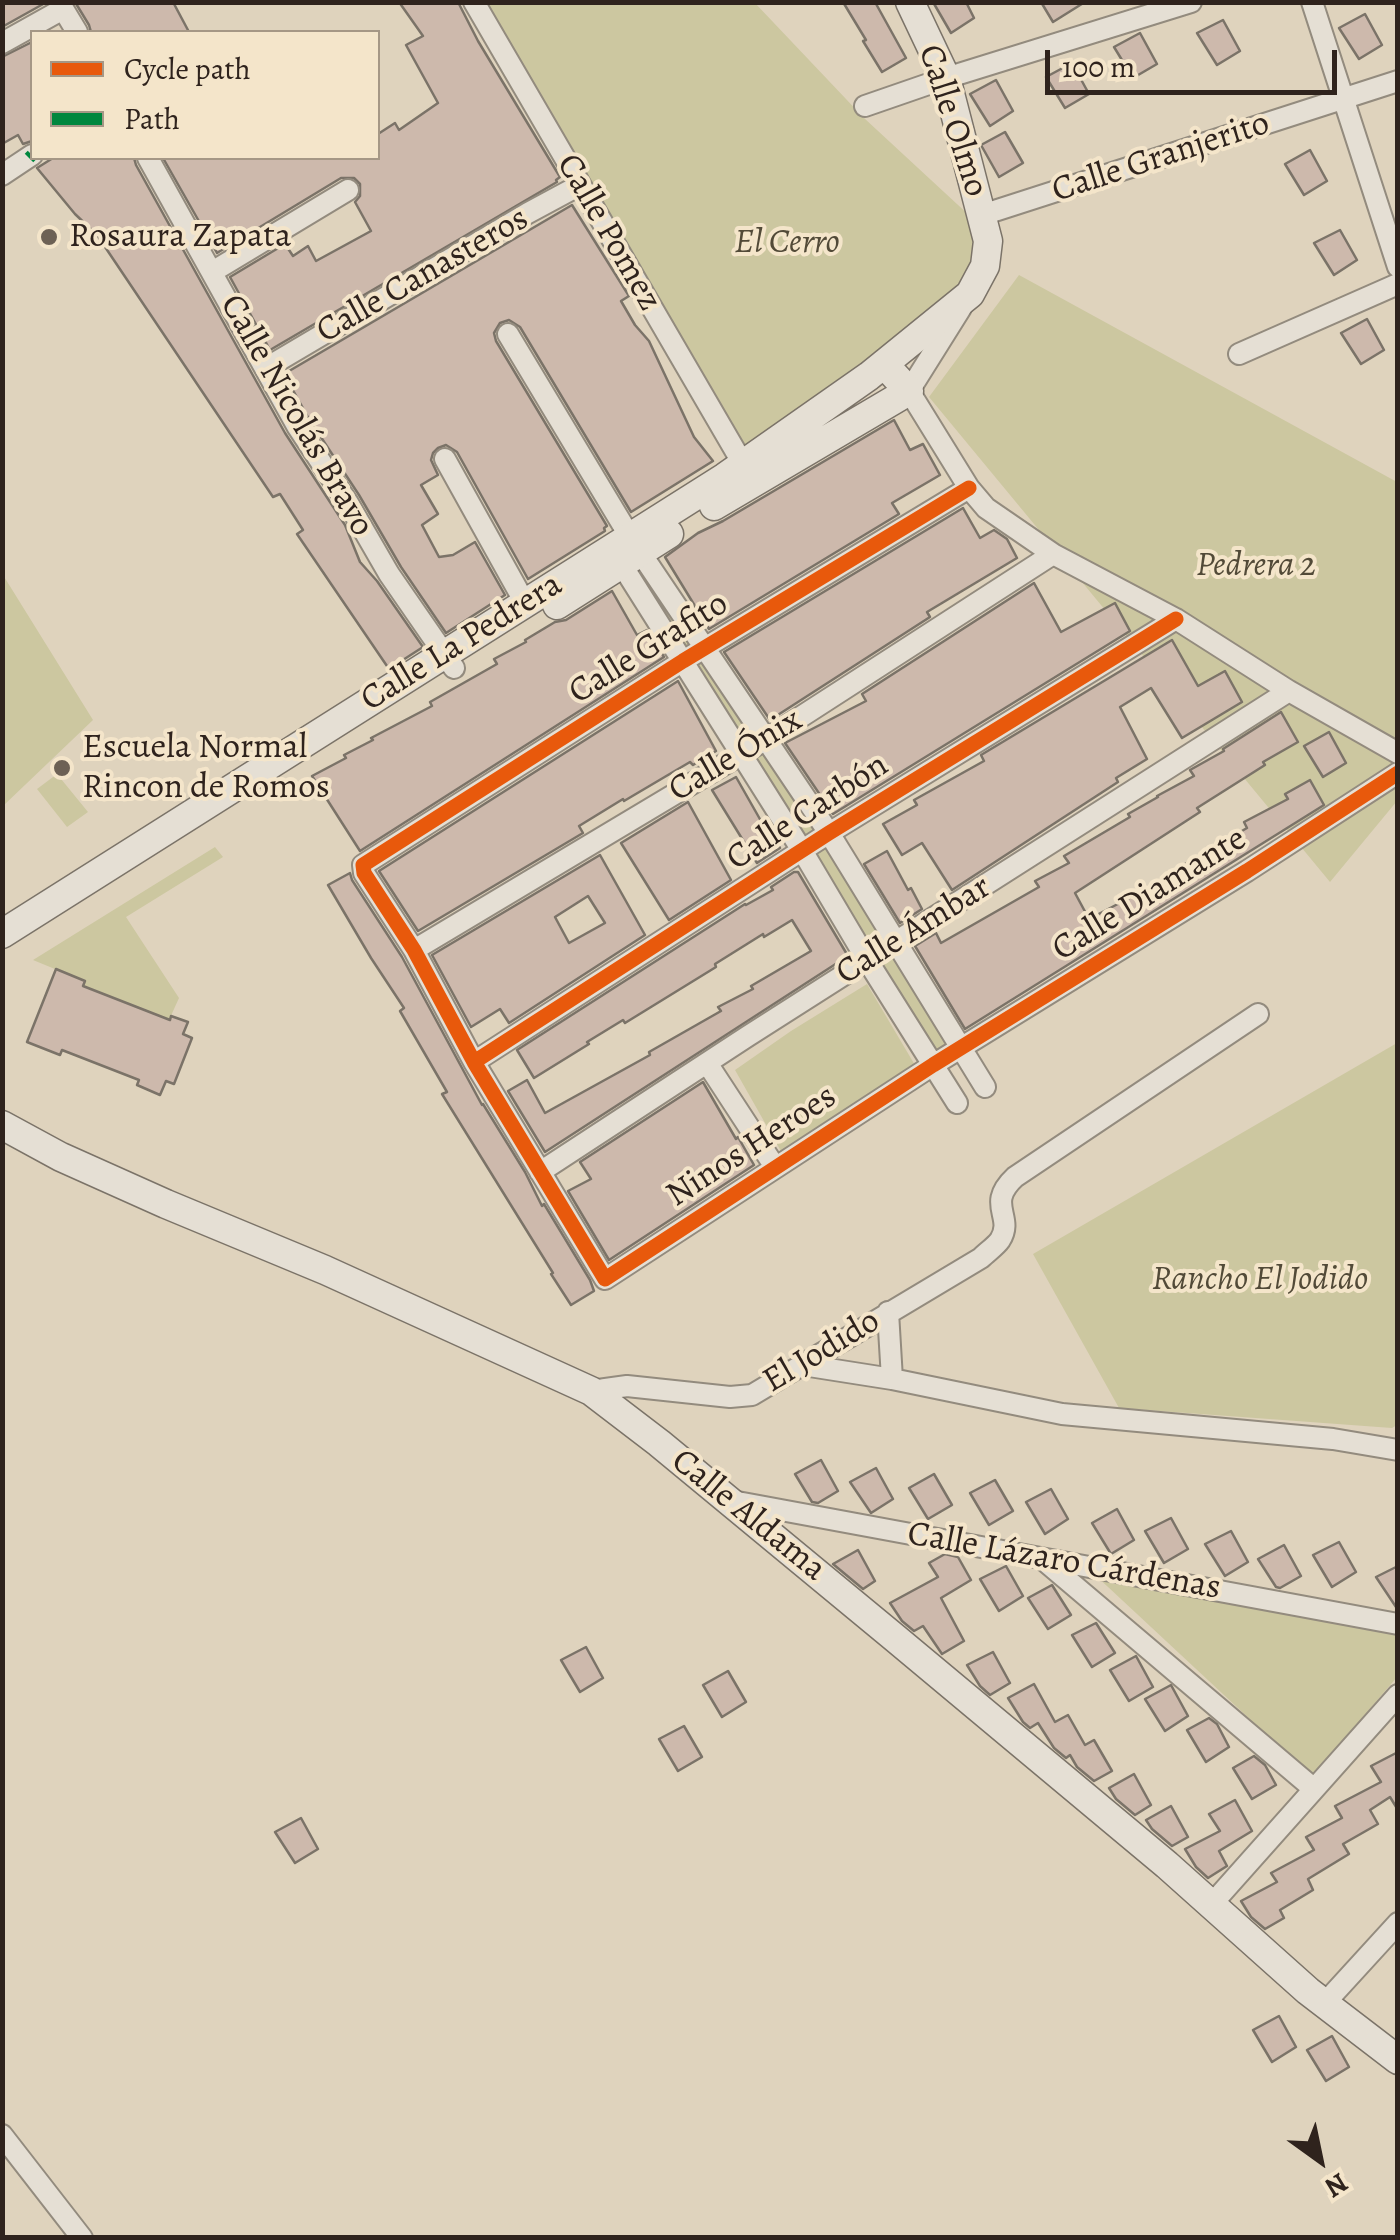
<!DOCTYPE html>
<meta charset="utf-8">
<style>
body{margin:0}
#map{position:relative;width:1400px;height:2240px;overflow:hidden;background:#dfd3bd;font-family:Alegreya,serif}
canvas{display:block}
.frame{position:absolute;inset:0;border:5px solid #2f231d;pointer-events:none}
.legend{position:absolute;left:30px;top:30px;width:350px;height:130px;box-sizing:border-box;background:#f4e5ca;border:2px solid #a59785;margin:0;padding:12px 18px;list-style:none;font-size:30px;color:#2f231d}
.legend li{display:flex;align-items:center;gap:20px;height:50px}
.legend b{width:50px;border:2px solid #a59785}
.north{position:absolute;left:1270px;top:2110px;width:100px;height:100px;-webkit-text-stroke:8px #f4e5ca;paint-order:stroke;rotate:147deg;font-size:28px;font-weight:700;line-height:40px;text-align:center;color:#2f231d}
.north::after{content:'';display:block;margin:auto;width:35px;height:45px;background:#2f231d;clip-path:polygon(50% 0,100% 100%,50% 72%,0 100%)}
.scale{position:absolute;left:1045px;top:50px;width:292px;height:45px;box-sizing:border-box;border:5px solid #2f231d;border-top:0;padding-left:12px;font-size:30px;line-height:35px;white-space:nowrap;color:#2f231d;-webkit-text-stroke:8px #f4e5ca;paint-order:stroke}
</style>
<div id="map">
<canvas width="1400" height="2240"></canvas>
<div class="frame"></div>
<ul class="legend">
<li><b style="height:12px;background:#e8590c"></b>Cycle path</li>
<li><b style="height:12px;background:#00873e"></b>Path</li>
</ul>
<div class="north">N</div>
<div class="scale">100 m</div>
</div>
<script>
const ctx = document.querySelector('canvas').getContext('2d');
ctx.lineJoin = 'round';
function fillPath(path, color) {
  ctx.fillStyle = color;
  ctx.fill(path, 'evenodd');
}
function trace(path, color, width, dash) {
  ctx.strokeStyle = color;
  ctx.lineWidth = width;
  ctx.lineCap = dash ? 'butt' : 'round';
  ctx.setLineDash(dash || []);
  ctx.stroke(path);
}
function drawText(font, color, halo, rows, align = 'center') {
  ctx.font = font + ' Alegreya,serif';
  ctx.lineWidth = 8;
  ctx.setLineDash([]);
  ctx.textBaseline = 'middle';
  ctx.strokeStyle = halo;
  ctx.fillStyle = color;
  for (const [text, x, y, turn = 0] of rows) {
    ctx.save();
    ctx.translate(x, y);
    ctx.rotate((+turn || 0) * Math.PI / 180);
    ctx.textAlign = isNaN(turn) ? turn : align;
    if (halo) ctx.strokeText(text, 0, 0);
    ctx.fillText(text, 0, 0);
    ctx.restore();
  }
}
fillPath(new Path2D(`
 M473 3H755L864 118 971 217 980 242 964 289 881 356 742 447Z
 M1019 275 1397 482V801L1330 882 929 397Z
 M645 562 959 1053 941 1065 636 570Z
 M3 575 93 720 3 806H2Z
 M57 774 88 812 67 827 37 789Z
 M215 847 223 857 126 917 179 998 169 1020 83 986 84 981 33 960Z
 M867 984 922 1077 786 1160 735 1070 791 1031Z
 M1397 1043V1425L1392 1428 1119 1408 1033 1254Z
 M1093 1573 1397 1633V1677L1312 1777Z`), '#ccc7a0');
const building = new Path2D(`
 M2 2H45V3L2 27Z
 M75 2H173L189 32H91L89 25Z
 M399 2H458L478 41 560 177 556 180 557 182 270 350 230 277 285 244 293 256 308 246 316 261 371 231 355 202 360 196V184L354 178H341L217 253 163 158H378V134L395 123 399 130 438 103 406 45 423 36Z
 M843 2H875L906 58 882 72 863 41 866 40Z
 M933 2H966L974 18 951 33Z
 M1041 2H1085L1053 22Z
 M1365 14 1382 45 1359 59 1339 28Z
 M1223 20 1240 51 1217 65 1197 33Z
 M1140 33 1157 64 1133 78 1114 47Z
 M32 42V141L23 144 18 135 2 144V57Z
 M1072 63 1089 94 1065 108 1046 77Z
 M996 80 1013 111 990 126 970 94Z
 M1005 132 1023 163 999 177 981 145Z
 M1310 150 1327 181 1304 195 1285 164Z
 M53 158H134L136 165 285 433 345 525 360 562 377 581 423 647 389 669 297 534 303 530 280 494 273 497 97 235 75 214 37 168Z
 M572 205 629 296 621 301 635 325 649 341 694 437 713 461 631 512 520 327 509 320 500 323 494 333 496 341 607 526 604 528 605 531 528 579 457 452 446 445 438 448 433 453 431 460 438 475 421 485 438 514 422 525 439 557 453 555 475 542 505 595 446 633 401 567 359 495 309 419 284 374Z
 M1340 230 1357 260 1334 275 1314 243Z
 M1367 319 1384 350 1361 364 1341 333Z
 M894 420 910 450 923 444 940 475 892 503 899 514 709 629 665 557 698 533 723 521Z
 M963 508 980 538 994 530 1007 539 1017 558 927 612 930 617 770 720 724 652Z
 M1034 583 1061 632 1115 603 1130 631 833 814 785 743 866 701 862 694Z
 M612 591 637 635 647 630 664 657 360 851 312 776 346 758 344 755 373 740 371 738 432 706 430 702 497 664 494 659 526 642 525 640 555 622 566 620Z
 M1172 640 1198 686 1225 671 1242 702 1182 738 1151 688 1120 707 1147 759 1116 778 1118 782 952 890 922 843 902 855 883 824 917 805 914 800 984 761 981 755Z
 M678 681 716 751 693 765 690 762 624 801 623 799 579 826 583 833 418 931 379 871Z
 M1281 712 1298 742 1263 762 1265 765 1197 808 1200 812 1075 893 1089 919 1162 881 1161 878 1247 828 1244 822 1288 799 1285 794 1310 780 1324 805 965 1029 915 946 936 933 941 943 1039 887 1035 881 1069 863 1064 856 1130 817 1128 814 1158 797 1157 796 1194 776 1190 770 1224 751 1223 749Z
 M1329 732 1346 763 1323 777 1304 746Z
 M736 777 765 828 768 826 780 848 757 863 712 790Z
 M688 802 731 880 669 920 621 843Z
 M887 851 908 890 911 888 922 909 900 923 864 864Z
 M600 855 645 935 509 1023 500 1009 471 1027 432 955ZM588 896 605 923 569 943 555 917Z
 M794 872H798L848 956 545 1152 508 1091 527 1080 545 1113 650 1055 649 1052 721 1011 718 1007 753 989 751 986 811 951 792 920 764 937 763 934 715 964 716 967 625 1023 623 1020 587 1042 589 1044 534 1078 517 1050 745 904 746 905 773 890 771 887Z
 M350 873 352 880 402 957 482 1105 483 1104 525 1172 542 1206 544 1204 590 1280 594 1291 571 1305 551 1274 553 1273 442 1094 447 1092 400 1011 404 1008 371 958 328 885Z
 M56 969 85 981 83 986 170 1020 171 1016 188 1022 183 1034 192 1038 174 1084 166 1081 160 1095 137 1085 139 1080 62 1050 60 1055 27 1042Z
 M703 1082 736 1139 738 1137 754 1165 609 1260 568 1191 591 1179 580 1162Z
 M821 1460 838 1491 818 1503 812 1502 795 1474Z
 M876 1468 893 1499 871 1513 850 1482Z
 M934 1474 952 1505 928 1519 909 1488Z
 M995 1480 1013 1511 989 1525 970 1493Z
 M1051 1489 1068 1519 1045 1534 1026 1502Z
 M1117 1509 1134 1540 1111 1554 1092 1523Z
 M1171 1518 1188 1549 1164 1563 1145 1531Z
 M1231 1531 1248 1562 1225 1576 1205 1544Z
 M1339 1542 1356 1572 1332 1587 1313 1555Z
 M1284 1545 1301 1576 1280 1588 1276 1587 1258 1559Z
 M858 1550 875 1581 863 1589 833 1564Z
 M945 1554 958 1557 971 1580 941 1598 964 1641 942 1654 923 1626 914 1631 902 1621 890 1603 938 1577 929 1563Z
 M1006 1566 1023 1596 999 1611 980 1579Z
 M1398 1566V1610L1376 1577Z
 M1052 1585 1071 1615 1048 1629 1028 1598Z
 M1096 1623 1115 1653 1092 1667 1072 1635Z
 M586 1647 603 1678 580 1692 561 1660Z
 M993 1652 1010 1683 990 1695 980 1686 967 1665Z
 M1136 1656 1153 1687 1129 1701 1110 1670Z
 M728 1671 746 1702 722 1717 703 1685Z
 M1034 1684 1055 1722 1068 1715 1085 1745 1094 1740 1112 1771 1094 1781 1077 1767 1070 1755 1066 1758 1054 1748 1038 1723 1030 1728 1023 1722 1008 1698Z
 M1171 1685 1188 1716 1165 1731 1145 1699Z
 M1209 1718 1217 1724 1229 1747 1206 1762 1187 1730Z
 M684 1726 702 1757 678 1771 659 1739Z
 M1398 1752V1810L1390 1797 1370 1810 1378 1824 1343 1844 1349 1854 1308 1879 1313 1890 1280 1910 1284 1918 1265 1929 1251 1917 1241 1901 1277 1882 1271 1873 1314 1850 1306 1837 1342 1818 1335 1806 1381 1782 1371 1766Z
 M1254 1756 1265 1765 1276 1785 1252 1799 1233 1768Z
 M1134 1774 1151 1805 1135 1815 1116 1799 1109 1788Z
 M1235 1800 1252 1831 1219 1851 1227 1866 1208 1878 1196 1867 1185 1849 1220 1831 1209 1814Z
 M1171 1806 1188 1837 1172 1846 1152 1829 1146 1820Z
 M301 1818 318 1849 295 1863 275 1832Z
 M1279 2016 1296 2047 1272 2062 1253 2030Z
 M1332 2036 1349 2067 1326 2081 1307 2050Z`);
fillPath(building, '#cdb9ac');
trace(building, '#7b7368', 2.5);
const street = new Path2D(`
 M59 2 77 32
 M474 2 743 464
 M1312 2 1398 267
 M2 43 63 9
 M865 106 946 78 1191 2
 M148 158 297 426 348 503 389 574 454 668
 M2 175 32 155
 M982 215 1398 81
 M212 272 348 190
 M961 308 909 391 969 488 986 508 1053 554 1176 619 1289 691 1398 753
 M508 334 630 537 829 833 985 1087
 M1239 354 1398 284
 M266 368 528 213 580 185
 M445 459 525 603
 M969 488 683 661 363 865 364 873 414 950 474 1062 605 1279 933 1065 1247 871 1398 773
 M615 554 803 852 867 960 957 1103
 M414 950 765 740 1053 554
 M474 1062 829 833 1176 619
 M707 1063 775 1167
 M540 1172 748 1036 1289 691
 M888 1312 892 1379
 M803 1365 892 1379 1062 1414 1333 1439 1398 1450
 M591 1391 627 1386 730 1397 752 1395 981 1258C987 1252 996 1246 1000 1240 1015 1216 985 1205 1015 1177L1258 1014
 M732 1501 1398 1624
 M1045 1561 1314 1789
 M1211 1905 1398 1695
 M1324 2004 1398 1923
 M2 2135 82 2238`);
const secondary = new Path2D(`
 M714 506 909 391 884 364
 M557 605 669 534
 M2 934 725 477 869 376 970 294 985 266 988 241 946 78 910 2
 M2 1125 61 1157 166 1204 325 1270 591 1391 659 1443 895 1638 1167 1865 1308 1991 1398 2060`);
trace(street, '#938b7e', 24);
trace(secondary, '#7b7368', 31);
trace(street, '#e5dfd4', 20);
trace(secondary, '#e5dfd4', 28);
trace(new Path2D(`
 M29 158 32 155`), '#00873e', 12, [25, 12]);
trace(new Path2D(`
 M969 488 683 661 363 865 364 873 414 950 474 1062 605 1279 933 1065 1247 871 1398 773
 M474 1062 829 833 1176 619`), '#e8590c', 15);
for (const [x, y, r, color] of [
 [49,237,10,"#6d6155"],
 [62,768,10,"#6d6155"]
]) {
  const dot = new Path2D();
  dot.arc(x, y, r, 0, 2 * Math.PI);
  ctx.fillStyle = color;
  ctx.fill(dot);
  trace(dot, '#f4e5ca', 4);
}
drawText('35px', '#2f231d', '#f4e5ca', [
 ["Calle Olmo",952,121,72],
 ["Calle Granjerito",1161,158,-18],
 ["Calle Pomez",608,233,60],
 ["Calle Canasteros",423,276,-30],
 ["Calle Nicolás Bravo",296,416,60],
 ["Calle La Pedrera",462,643,-32],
 ["Calle Grafito",649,649,-32],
 ["Calle Ónix",736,756,-31],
 ["Calle Carbón",808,813,-33],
 ["Calle Diamante",1150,895,-32],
 ["Calle Ámbar",914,931,-32],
 ["Ninos Heroes",752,1147,-33],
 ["El Jodido",822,1352,-31],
 ["Calle Aldama",748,1516,39],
 ["Calle Lázaro Cárdenas",1064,1562,10]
]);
drawText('35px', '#2f231d', '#f4e5ca', [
 ["Rosaura Zapata",69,237],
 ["Escuela Normal",82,748],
 ["Rincon de Romos",82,788]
], 'left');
drawText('italic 35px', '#524a38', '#f4e5ca', [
 ["El Cerro",787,243],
 ["Pedrera 2",1256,566],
 ["Rancho El Jodido",1260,1280]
]);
</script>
